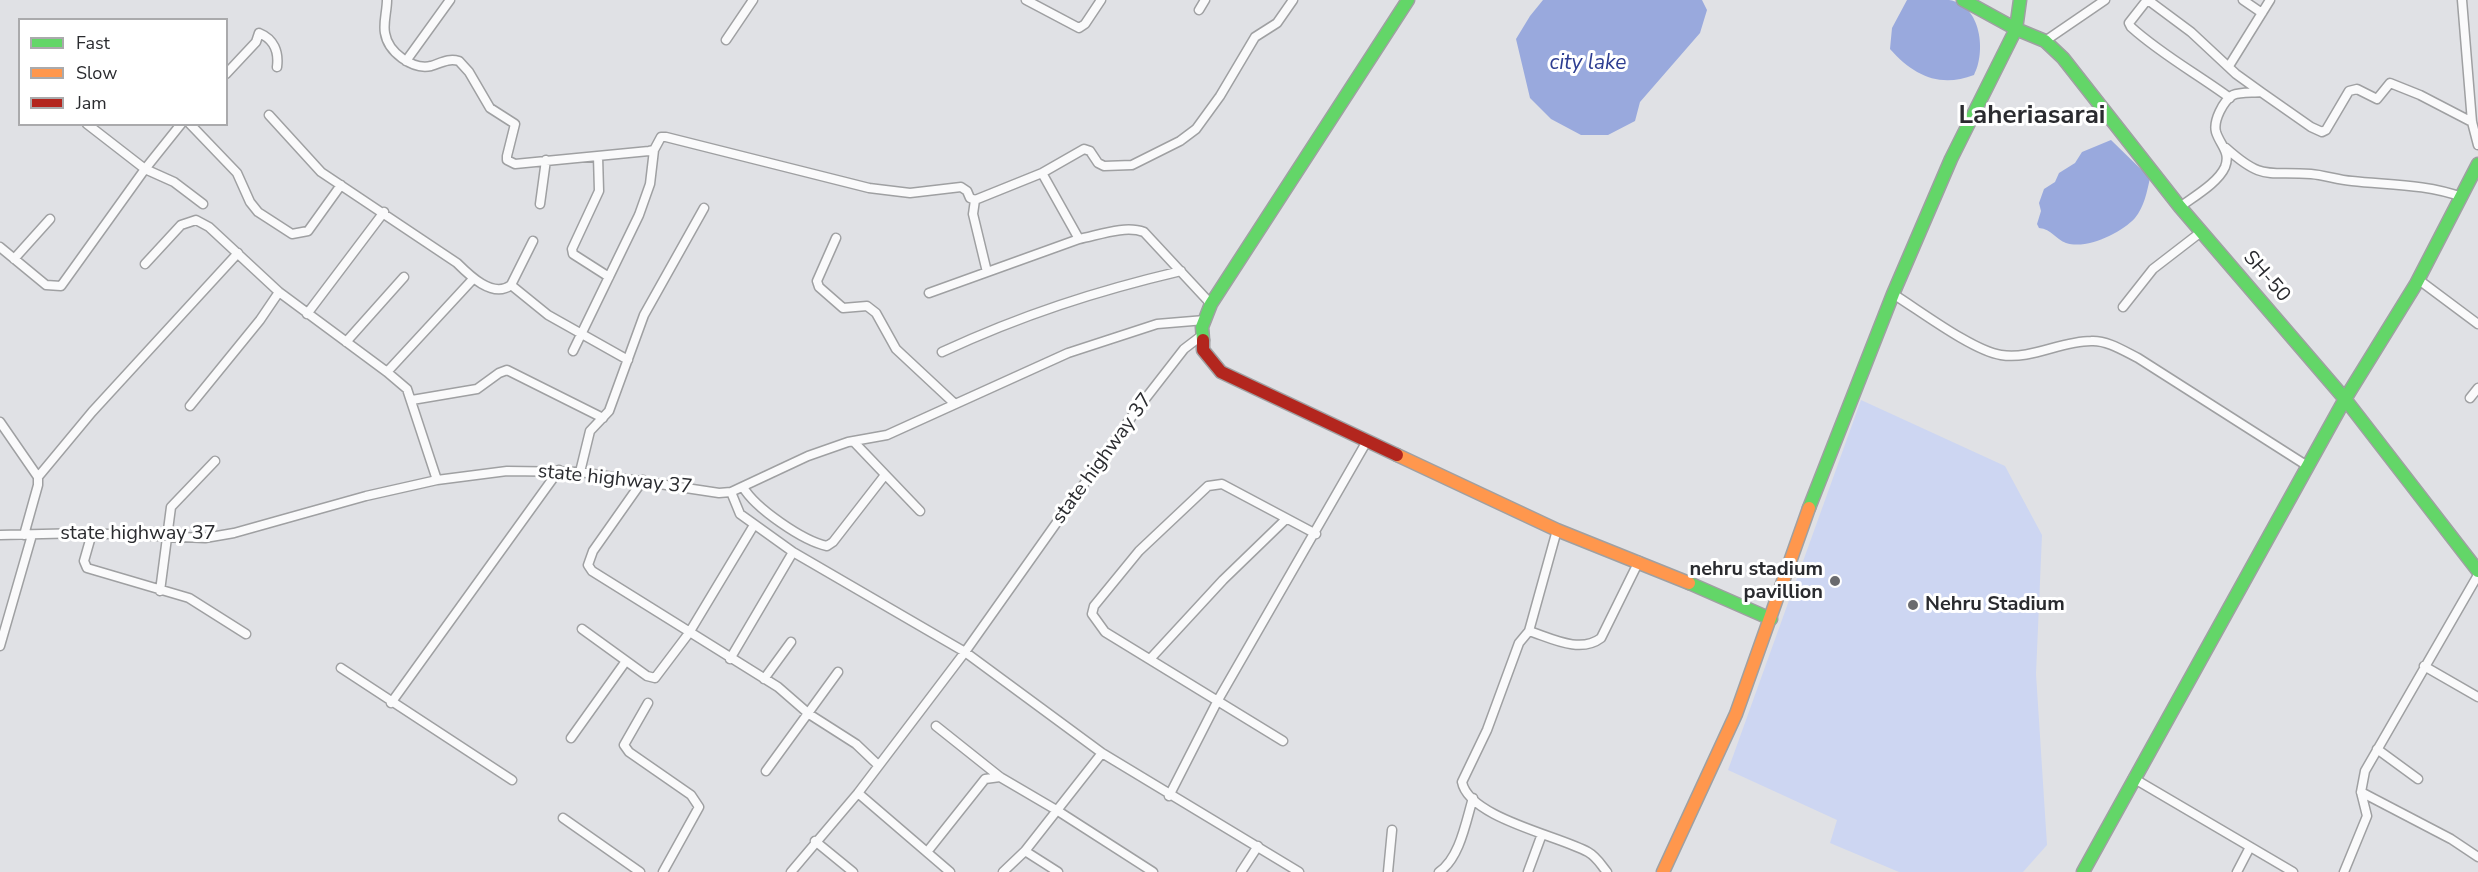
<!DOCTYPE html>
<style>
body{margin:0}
#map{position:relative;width:2478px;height:872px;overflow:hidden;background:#e0e1e5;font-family:"Nunito Sans",sans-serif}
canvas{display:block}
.legend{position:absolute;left:18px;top:18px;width:210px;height:108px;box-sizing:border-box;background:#fff;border:2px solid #aaaaac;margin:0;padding:8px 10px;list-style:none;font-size:18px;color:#2a2b2f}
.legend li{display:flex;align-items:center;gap:12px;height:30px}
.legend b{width:30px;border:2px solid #aaaaac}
</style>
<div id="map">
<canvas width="2478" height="872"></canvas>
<ul class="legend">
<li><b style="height:8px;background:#63d668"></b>Fast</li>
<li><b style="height:8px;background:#ff974d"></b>Slow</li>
<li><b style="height:8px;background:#b3261e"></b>Jam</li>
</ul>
</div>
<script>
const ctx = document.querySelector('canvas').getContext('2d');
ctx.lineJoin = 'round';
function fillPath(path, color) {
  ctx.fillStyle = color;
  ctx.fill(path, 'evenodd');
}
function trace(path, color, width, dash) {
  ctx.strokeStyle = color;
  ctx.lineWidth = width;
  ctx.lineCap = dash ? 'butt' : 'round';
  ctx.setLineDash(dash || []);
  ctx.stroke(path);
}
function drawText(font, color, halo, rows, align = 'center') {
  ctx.font = font + ' "Nunito Sans",sans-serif';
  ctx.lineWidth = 6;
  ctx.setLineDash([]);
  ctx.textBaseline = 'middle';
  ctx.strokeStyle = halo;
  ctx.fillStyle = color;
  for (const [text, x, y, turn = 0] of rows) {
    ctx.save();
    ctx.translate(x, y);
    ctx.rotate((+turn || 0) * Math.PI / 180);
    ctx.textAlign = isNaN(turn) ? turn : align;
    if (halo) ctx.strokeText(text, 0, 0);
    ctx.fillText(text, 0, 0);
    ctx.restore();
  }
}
fillPath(new Path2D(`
 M1861 400 2005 466 2042 535 2036 674 2047 845 2023 872H1899L1830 843 1837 820 1728 770Z`), '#cdd6f2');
fillPath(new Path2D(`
 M1543 0H1702L1707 10 1700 33 1640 102 1635 121 1608 135H1581L1551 119 1530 98 1516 39 1530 16Z
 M1907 0C1920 0 1936 0 1949 0 1982 5 1986 53 1974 75 1940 88 1914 76 1890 49L1892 28Z
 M2111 140 2150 178C2147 192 2144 207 2135 218 2121 233 2087 250 2066 243 2055 239 2052 229 2039 228L2037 224 2041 211 2039 203 2044 189 2055 182 2059 173 2075 163 2082 152Z`), '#99a9dd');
const street = new Path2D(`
 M387 0C387 11 383 23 385 33 388 52 412 70 431 66 441 63 448 58 459 61L469 72 490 108 515 124 507 156V160L515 164 649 151 654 150 661 137H666L869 188 910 193 961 187 967 191 970 198 975 200 1042 173 1084 149 1090 151 1098 163 1104 166 1132 165 1180 141 1196 129 1220 96 1255 37 1277 23 1293 0
 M1026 0 1079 28 1085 24 1101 0
 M2147 0 2129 23 2131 27C2162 55 2196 73 2230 98
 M2148 0 2191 32 2236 74 2261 92C2253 93 2240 92 2233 95 2223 101 2213 121 2216 132 2220 145 2231 152 2225 167 2218 183 2193 197 2180 207
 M2243 0 2262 13
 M2462 0 2472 122 2478 145
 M1199 10 1205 0
 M726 40 753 0
 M2045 41 2105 0
 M406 61 450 0
 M2229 66 2270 0
 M226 74 256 42 259 33C274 39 279 52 277 67
 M2261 92 2311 127 2322 132 2326 130 2349 91 2357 89 2377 99 2390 83 2420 95 2472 122
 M269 115 321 172 457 263C469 275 493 299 511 285L533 241
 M87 124 145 169 174 182 203 204
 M190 124 237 173 250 202 258 212 292 234 308 231 341 185
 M2226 148C2263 181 2266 171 2311 174 2324 175 2338 180 2352 181 2389 185 2426 184 2462 197
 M598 156 599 191 572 249 573 254 609 277
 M1042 173 1079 239C1099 235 1125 225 1144 232L1211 304
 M975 200 973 214 987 272
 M540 204 546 160
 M836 238 817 281 819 287 843 308 867 306 876 313 896 349 955 404
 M0 247 46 285 61 286 145 169 181 124
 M14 259 50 219
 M145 264 181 225 196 220 209 227 279 292 387 372 407 389 437 480
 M2419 280 2478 324
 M511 285 548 315 628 360
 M929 293 1079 239
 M1893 294C1919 310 1973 351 2001 355 2031 360 2061 341 2091 341 2107 340 2124 351 2138 358L2309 467
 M2123 307 2153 269 2201 232
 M307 314 384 212
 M346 342 404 277
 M573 351 639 215 650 184 654 150
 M942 352C1022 315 1096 291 1181 271
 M387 372 473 279
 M2470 398 2478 388
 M412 400 477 389 499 373 507 370 603 418
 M190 406 260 320 279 292
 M0 422 38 477V485L24 535
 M854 442 920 511
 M580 472 590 431 609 411 644 315 704 208
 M38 477 92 412 238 253
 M643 480 593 551 588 565 592 571 778 687 809 714 856 744 878 765
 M743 487C755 508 803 541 827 546L833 542 885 475
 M731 492 740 514 793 552 965 652 1102 753 1299 872
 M1557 530 1529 631 1519 643 1487 730 1462 782C1469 818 1560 836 1588 852 1597 857 1601 865 1607 872
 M92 533 84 561 87 568 189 598 246 634
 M0 535 85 533 205 538 234 533 366 496 437 480 507 471 580 472 719 493 731 492 808 456 848 442 887 435 1068 353 1157 324 1205 320
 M160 591 171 507 215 461
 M582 629 647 676 655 678 689 633 754 525
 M1529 631C1551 638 1580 654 1601 638L1639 561
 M0 646 32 535
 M1151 658 1223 580 1285 520
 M730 659 793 552
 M2424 666 2478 697
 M341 668 512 780
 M764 679 791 642
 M391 703 559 470
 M648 703 624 745 629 752 691 795 699 807 663 872
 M936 726 1000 777 1058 811 1153 872
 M571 738 626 661
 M1283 741 1105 632 1092 614 1094 606 1139 551 1208 486 1222 484 1316 534
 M2377 749 2418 779
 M766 771 838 672
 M2133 778 2293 872
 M2361 792 2451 839 2478 857
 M858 793 950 872
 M1169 796 1218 700 1367 441
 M563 818 640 872
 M815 841 853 872
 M1025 851 1058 872
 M927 852 985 779 1000 777
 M791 872 858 793 965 652 1135 412 1184 349 1201 336
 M1003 872 1025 851 1102 753
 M1241 872 1258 846
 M1388 872 1392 830
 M1439 872C1460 858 1466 821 1473 798
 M1528 872 1542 834
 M2237 872 2250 847
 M2344 872 2367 816 2361 792 2365 771 2478 575`);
const fast = new Path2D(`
 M2016 29 2020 0
 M2016 29 2045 41 2063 58 2180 207 2345 399 2416 284 2478 164
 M1203 340 1202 327 1211 304 1408 0
 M1809 508 1893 294 1951 159 2016 29 1963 0
 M1689 583 1771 619
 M2083 872 2345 399 2478 571`);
const slow = new Path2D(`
 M1397 455 1557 530 1689 583
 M1663 872 1736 714 1809 508`);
const jam = new Path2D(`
 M1203 340V350L1221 372 1397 455`);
trace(street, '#9fa0a2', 11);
trace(fast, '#9fa0a2', 15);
trace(slow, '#9fa0a2', 15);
trace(jam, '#9fa0a2', 15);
trace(street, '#fafafb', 8);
trace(fast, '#63d668', 12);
trace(slow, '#ff974d', 12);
trace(jam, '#b3261e', 12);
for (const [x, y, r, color] of [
 [1835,581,6,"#6a6b6f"],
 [1913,605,6,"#6a6b6f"]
]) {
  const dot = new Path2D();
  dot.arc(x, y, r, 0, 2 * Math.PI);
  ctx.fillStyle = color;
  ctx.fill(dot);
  trace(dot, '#fff', 2);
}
drawText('20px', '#2a2b2f', '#fff', [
 ["SH-50",2266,277,49],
 ["state highway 37",1103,459,-54],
 ["state highway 37",615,480,6],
 ["state highway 37",138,534]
]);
drawText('bold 20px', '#2a2b2f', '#fff', [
 ["nehru stadium",1823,570],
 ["pavillion",1823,593],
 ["Nehru Stadium",1925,605,"left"]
], 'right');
drawText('italic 21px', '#2d3d91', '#fff', [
 ["city lake",1588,64]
]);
drawText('bold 26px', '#2a2b2f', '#fff', [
 ["Laheriasarai",2032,117]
]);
</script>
